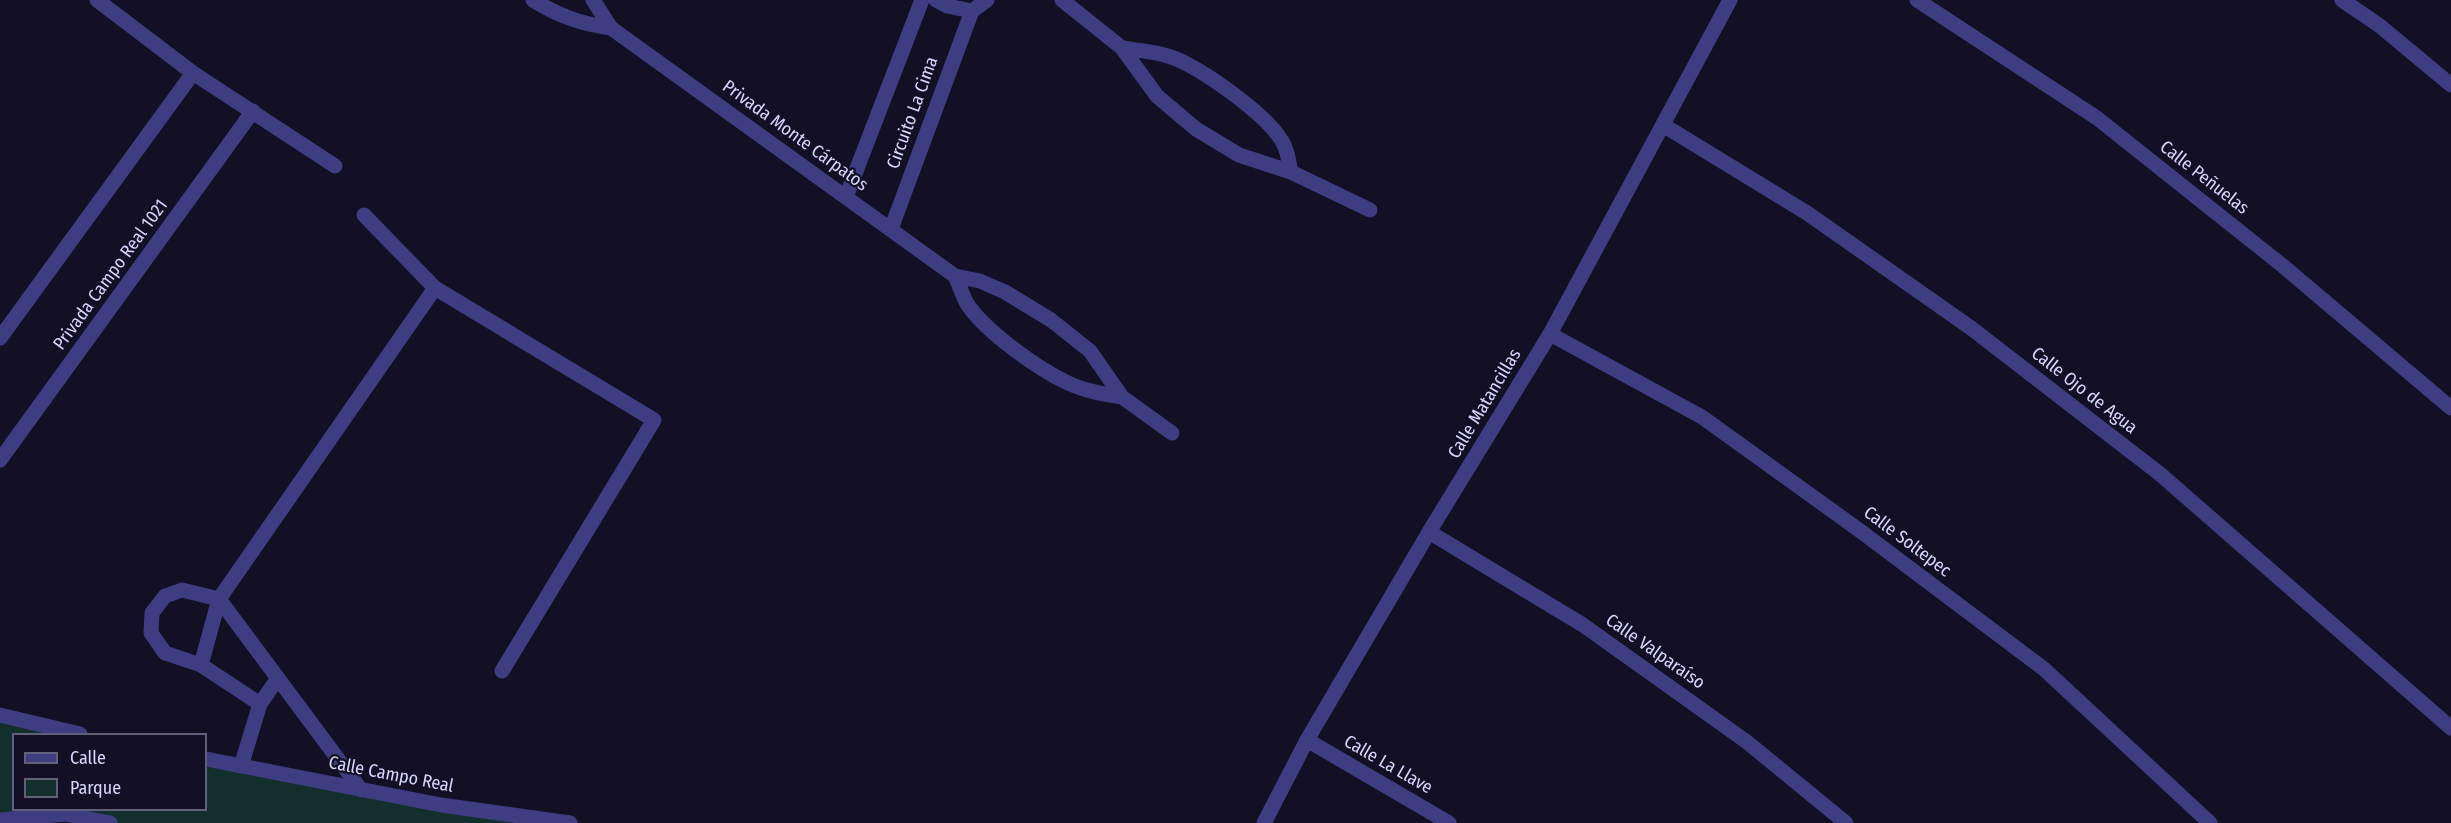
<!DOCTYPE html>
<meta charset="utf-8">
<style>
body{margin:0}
#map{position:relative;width:2451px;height:823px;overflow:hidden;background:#131025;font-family:"Fira Sans Condensed",sans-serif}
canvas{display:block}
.legend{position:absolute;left:12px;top:733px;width:195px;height:78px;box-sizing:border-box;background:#131025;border:2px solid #625f7b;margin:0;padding:8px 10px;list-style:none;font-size:18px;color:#d9d6fd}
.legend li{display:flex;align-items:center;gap:12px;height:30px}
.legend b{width:30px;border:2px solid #625f7b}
</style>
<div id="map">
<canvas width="2451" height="823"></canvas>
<ul class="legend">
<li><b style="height:8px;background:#3e3d82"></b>Calle</li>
<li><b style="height:16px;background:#132f2d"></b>Parque</li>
</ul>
</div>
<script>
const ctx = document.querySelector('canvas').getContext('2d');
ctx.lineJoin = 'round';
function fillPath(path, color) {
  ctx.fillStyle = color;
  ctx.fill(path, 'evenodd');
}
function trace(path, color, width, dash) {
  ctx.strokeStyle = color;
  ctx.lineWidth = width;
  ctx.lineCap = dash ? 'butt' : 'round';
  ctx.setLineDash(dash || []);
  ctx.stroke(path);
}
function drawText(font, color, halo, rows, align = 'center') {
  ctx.font = font + ' "Fira Sans Condensed",sans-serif';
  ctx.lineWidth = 4.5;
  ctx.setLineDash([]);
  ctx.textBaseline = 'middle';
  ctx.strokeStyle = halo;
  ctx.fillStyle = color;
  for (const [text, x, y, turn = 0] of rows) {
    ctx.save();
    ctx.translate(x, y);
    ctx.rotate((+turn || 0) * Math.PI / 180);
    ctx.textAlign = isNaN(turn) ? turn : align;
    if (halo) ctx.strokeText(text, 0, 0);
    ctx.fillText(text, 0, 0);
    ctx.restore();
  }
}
fillPath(new Path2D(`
 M0 715 80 734H14V810H206V759L570 823H110L66 814 0 820Z`), '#132f2d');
trace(new Path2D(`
 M97 0 193 73 335 166
 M533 0C559 16 581 24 611 28
 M593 0 611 28 955 276 980 281 1005 292 1051 320 1090 351 1122 397 1172 433
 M936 0 947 6 972 11 987 0
 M1062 0 1122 48 1157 96 1196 129 1239 155 1291 172 1370 210
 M1917 0 2097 118 2283 266 2451 408
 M2342 0 2380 26 2451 85
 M1122 48C1142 51 1162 52 1181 61 1208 74 1271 117 1284 145 1288 153 1289 163 1291 172
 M1663 125 1807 213 1971 328 2160 474 2451 728
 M846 197 922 0
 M364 215 435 288
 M891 229 972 11
 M955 276C959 284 962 294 966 302 983 330 1038 369 1068 383 1085 391 1103 394 1122 397
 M1550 334 1702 417 1859 530 2044 669 2210 823
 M0 338 193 73
 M0 460 253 111
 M1429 532 1583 625 1747 742 1846 823
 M201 665 219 599 435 288 654 420 502 671
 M260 704 278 678
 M1307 740 1449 823
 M241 766 260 704 201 665 165 653 151 633 152 613 165 596 182 590 219 599 361 790
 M1264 823 1307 740 1429 532 1550 334 1730 0`), '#3e3d82', 15);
trace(new Path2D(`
 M0 715 80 734
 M206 759 441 805 570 823
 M0 820 66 814 110 823`), '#3e3d82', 15);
drawText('18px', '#d9d6fd', '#131025', [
 ["Circuito La Cima",913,113,-70],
 ["Privada Monte Cárpatos",795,136,36],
 ["Calle Peñuelas",2204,178,38],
 ["Privada Campo Real 1021",111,275,-54],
 ["Calle Ojo de Agua",2084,391,38],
 ["Calle Matancillas",1485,404,-59],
 ["Calle Soltepec",1907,542,37],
 ["Calle Valparaíso",1655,652,35],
 ["Calle La Llave",1388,765,30],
 ["Calle Campo Real",391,775,11]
]);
</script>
